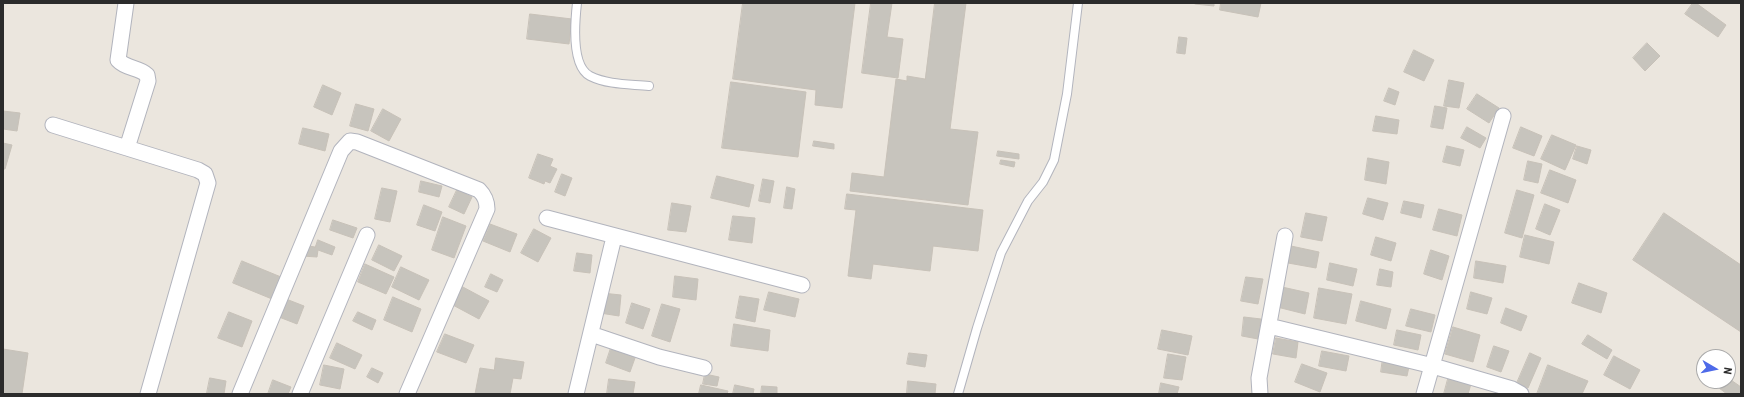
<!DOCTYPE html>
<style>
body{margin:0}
#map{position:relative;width:1744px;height:397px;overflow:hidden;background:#ebe6de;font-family:"Roboto Condensed",sans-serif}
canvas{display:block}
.frame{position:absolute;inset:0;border:4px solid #2b2b2b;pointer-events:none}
.north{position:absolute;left:1696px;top:349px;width:40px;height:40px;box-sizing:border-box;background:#fff;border:1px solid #aaa;border-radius:50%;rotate:99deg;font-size:11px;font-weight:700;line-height:16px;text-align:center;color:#2b2b2b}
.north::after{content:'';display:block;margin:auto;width:14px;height:18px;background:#4e6ae9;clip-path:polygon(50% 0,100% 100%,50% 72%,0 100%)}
</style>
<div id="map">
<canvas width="1744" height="397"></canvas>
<div class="frame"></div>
<div class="north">N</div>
</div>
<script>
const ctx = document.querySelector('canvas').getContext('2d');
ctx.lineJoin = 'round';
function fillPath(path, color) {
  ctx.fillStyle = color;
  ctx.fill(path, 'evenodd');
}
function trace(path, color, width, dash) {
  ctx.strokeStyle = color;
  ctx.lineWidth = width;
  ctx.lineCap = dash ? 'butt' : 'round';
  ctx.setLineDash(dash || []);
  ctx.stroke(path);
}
const building = new Path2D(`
 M743 3H855L842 108 815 105 816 90 733 79Z
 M871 3H892L887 37 903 39 898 78 862 73Z
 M935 3H966L950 129 978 132 968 205 850 191 852 173 884 177 896 79 907 81V76L925 79Z
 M1195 3H1214V6L1195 4Z
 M1221 3H1261L1258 17 1220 10Z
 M1693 3H1696L1726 25 1718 37 1685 14Z
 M530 14 572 19 569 44 527 39Z
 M1179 37 1187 38 1185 54 1177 53Z
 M1647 43 1660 56 1645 71 1633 58Z
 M1414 50 1434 60 1424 81 1404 72Z
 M1449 80 1464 83 1459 108 1444 106Z
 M731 82 806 92 798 157 722 148Z
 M323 85 341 93 332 115 314 107Z
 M1389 88 1399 92 1395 105 1384 101Z
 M1477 94 1499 108 1489 123 1467 109Z
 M356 104 374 109 368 131 350 126Z
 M1435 106 1447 108 1443 129 1431 127Z
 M383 109 401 119 389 141 371 131Z
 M3 111 20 113 17 131 3 129Z
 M1376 116 1399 120 1397 134 1373 131Z
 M1467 127 1486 138 1480 148 1461 138Z
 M1521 127 1542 136 1534 156 1513 148Z
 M303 128 329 134 325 151 299 144Z
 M1552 135 1576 145 1565 170 1541 159Z
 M814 141 834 144V149L813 146Z
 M3 143 12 145 5 169H3Z
 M1447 146 1464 150 1460 166 1443 162Z
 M1577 146 1591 150 1587 164 1573 159Z
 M998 151 1019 154V159L997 156Z
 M538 154 553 159 550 166 557 169 550 183 545 181 544 184 529 178Z
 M1368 158 1389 162 1386 184 1365 180Z
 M1001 160 1015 162 1014 167 1000 164Z
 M1528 161 1542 164 1538 183 1524 180Z
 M1550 170 1576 180 1568 203 1541 193Z
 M562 174 572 178 565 196 555 192Z
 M717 176 754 185 749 207 711 198Z
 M763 179 774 181 770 203 759 201Z
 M421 181 442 186 439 197 419 192Z
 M787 187 795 189 792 209 784 208Z
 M382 188 397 191 390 222 375 219Z
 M457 190 472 197 464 214 449 207Z
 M1517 190 1534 195 1522 238 1505 233Z
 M847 194 983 210 978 251 933 246 930 271 873 264 871 279 848 276 856 210 845 209Z
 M1368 198 1388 203 1383 220 1363 214Z
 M1404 201 1424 205 1421 218 1401 213Z
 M672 203 691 206 686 232 668 230Z
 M1545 204 1560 210 1550 235 1536 229Z
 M424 205 442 212 435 231 417 225Z
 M1439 209 1462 215 1457 236 1433 230Z
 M1306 213 1327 217 1322 241 1301 237Z
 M1664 213 1741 265V332L1633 260Z
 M733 216 755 218 752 243 729 240Z
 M443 217 466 226 454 258 432 250Z
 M333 220 357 228 353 238 330 230Z
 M490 224 517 234 510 252 483 241Z
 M534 229 551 238 538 262 521 253Z
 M1525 235 1554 242 1549 264 1520 257Z
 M1376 237 1396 243 1391 261 1371 255Z
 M318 240 335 247 332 255 318 250 317 257 302 256 303 245 315 247Z
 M379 245 402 256 394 271 372 260Z
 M1291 246 1319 252 1316 268 1288 263Z
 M1431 250 1449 256 1442 280 1424 274Z
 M577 253 592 255 590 273 574 271Z
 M242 261 281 277 272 299 233 283Z
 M1476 261 1506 266 1503 283 1474 278Z
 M1330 263 1357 269 1353 286 1327 280Z
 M365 264 394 277 386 294 358 282Z
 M401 267 429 280 419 300 392 287Z
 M1380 269 1393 272 1391 287 1377 285Z
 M491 274 503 280 497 292 485 287Z
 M675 276 698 279 696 300 673 297Z
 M1246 277 1263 279 1258 304 1241 301Z
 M1579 283 1607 293 1601 313 1572 303Z
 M461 286 489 301 479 319 451 304Z
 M1282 287 1309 293 1305 314 1277 307Z
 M1319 288 1352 294 1346 324 1314 318Z
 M769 292 799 299 795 317 764 310Z
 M1471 292 1492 298 1487 314 1467 309Z
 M602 293 621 295 619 316 600 313Z
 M740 296 759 299 755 322 736 318Z
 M393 297 421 309 412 332 384 320Z
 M286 299 304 306 297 324 279 317Z
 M1361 301 1391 309 1386 329 1356 321Z
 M632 303 650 309 643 329 626 323Z
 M662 304 680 309 670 342 652 336Z
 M1506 308 1527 316 1521 331 1501 323Z
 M1411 309 1435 315 1431 332 1406 326Z
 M229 312 252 321 242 347 218 338Z
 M358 312 376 320 372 330 353 321Z
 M1244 317 1261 319 1258 339 1242 336Z
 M734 324 770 330 768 351 731 346Z
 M1453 327 1480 335 1473 362 1445 354Z
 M1162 330 1192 336 1188 355 1158 349Z
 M1397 330 1421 335 1418 350 1394 345Z
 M445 334 474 345 466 363 437 352Z
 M1588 335 1612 350 1607 359 1582 344Z
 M1276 338 1298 342 1296 358 1273 354Z
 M337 343 362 355 355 369 330 358Z
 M1494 346 1509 351 1501 372 1487 367Z
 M611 348 635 358 630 372 606 363Z
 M3 349 28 353 22 394H3Z
 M1322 351 1349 356 1346 371 1319 366Z
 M909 353 927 355 925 367 907 364Z
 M1530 353 1541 358 1528 388 1517 383Z
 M1168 354 1186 357 1182 380 1164 378Z
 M1614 356 1640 370 1630 389 1604 375Z
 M496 358 524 362 521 379 513 378 510 394H475L480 368 494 370Z
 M1383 358 1410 362 1407 376 1381 372Z
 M1302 364 1327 373 1320 392 1295 382Z
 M324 365 344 369 340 389 320 385Z
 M1548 365 1588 381 1582 394H1537Z
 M372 368 383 373 378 383 367 377Z
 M705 374 719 377 717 386 703 384Z
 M210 378 226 381 224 394 207 393Z
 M1728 378 1741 387 1740 394H1727L1719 388 1724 381H1728Z
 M609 379 635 382 633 394H607Z
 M1448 379 1471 384 1468 394H1444Z
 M273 380 291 387 288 394H268Z
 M908 381 936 384 935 394 907 393Z
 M1161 383 1179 387 1177 394H1159Z
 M701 385 728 391 727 394H699Z
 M735 385 754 389 753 394H733Z
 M762 386 777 387V394H761Z`);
fillPath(building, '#c7c4bd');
trace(building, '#c7c1b8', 1);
const lane = new Path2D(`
 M577 3C575 21 571 66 590 76 608 85 630 84 649 86
 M958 394 977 328 1001 253 1028 201 1043 182 1054 160 1067 94 1078 3`);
const street = new Path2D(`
 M126 3 118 60C126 69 139 67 147 75L148 81 127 148 198 170 205 174 208 183 148 394
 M53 125 127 148
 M547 218 802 285
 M1269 326 1433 366 1512 389 1521 394
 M591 334 659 357 704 368
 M240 394 341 151 350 141 357 142 479 190C485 196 487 201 487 209L407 394
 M300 394 367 235
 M576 394 614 237
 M1260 394 1259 378 1285 236
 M1424 394 1503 116`);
trace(lane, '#b2b4bd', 10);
trace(street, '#b2b4bd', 17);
trace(lane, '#fff', 8);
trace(street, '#fff', 15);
</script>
